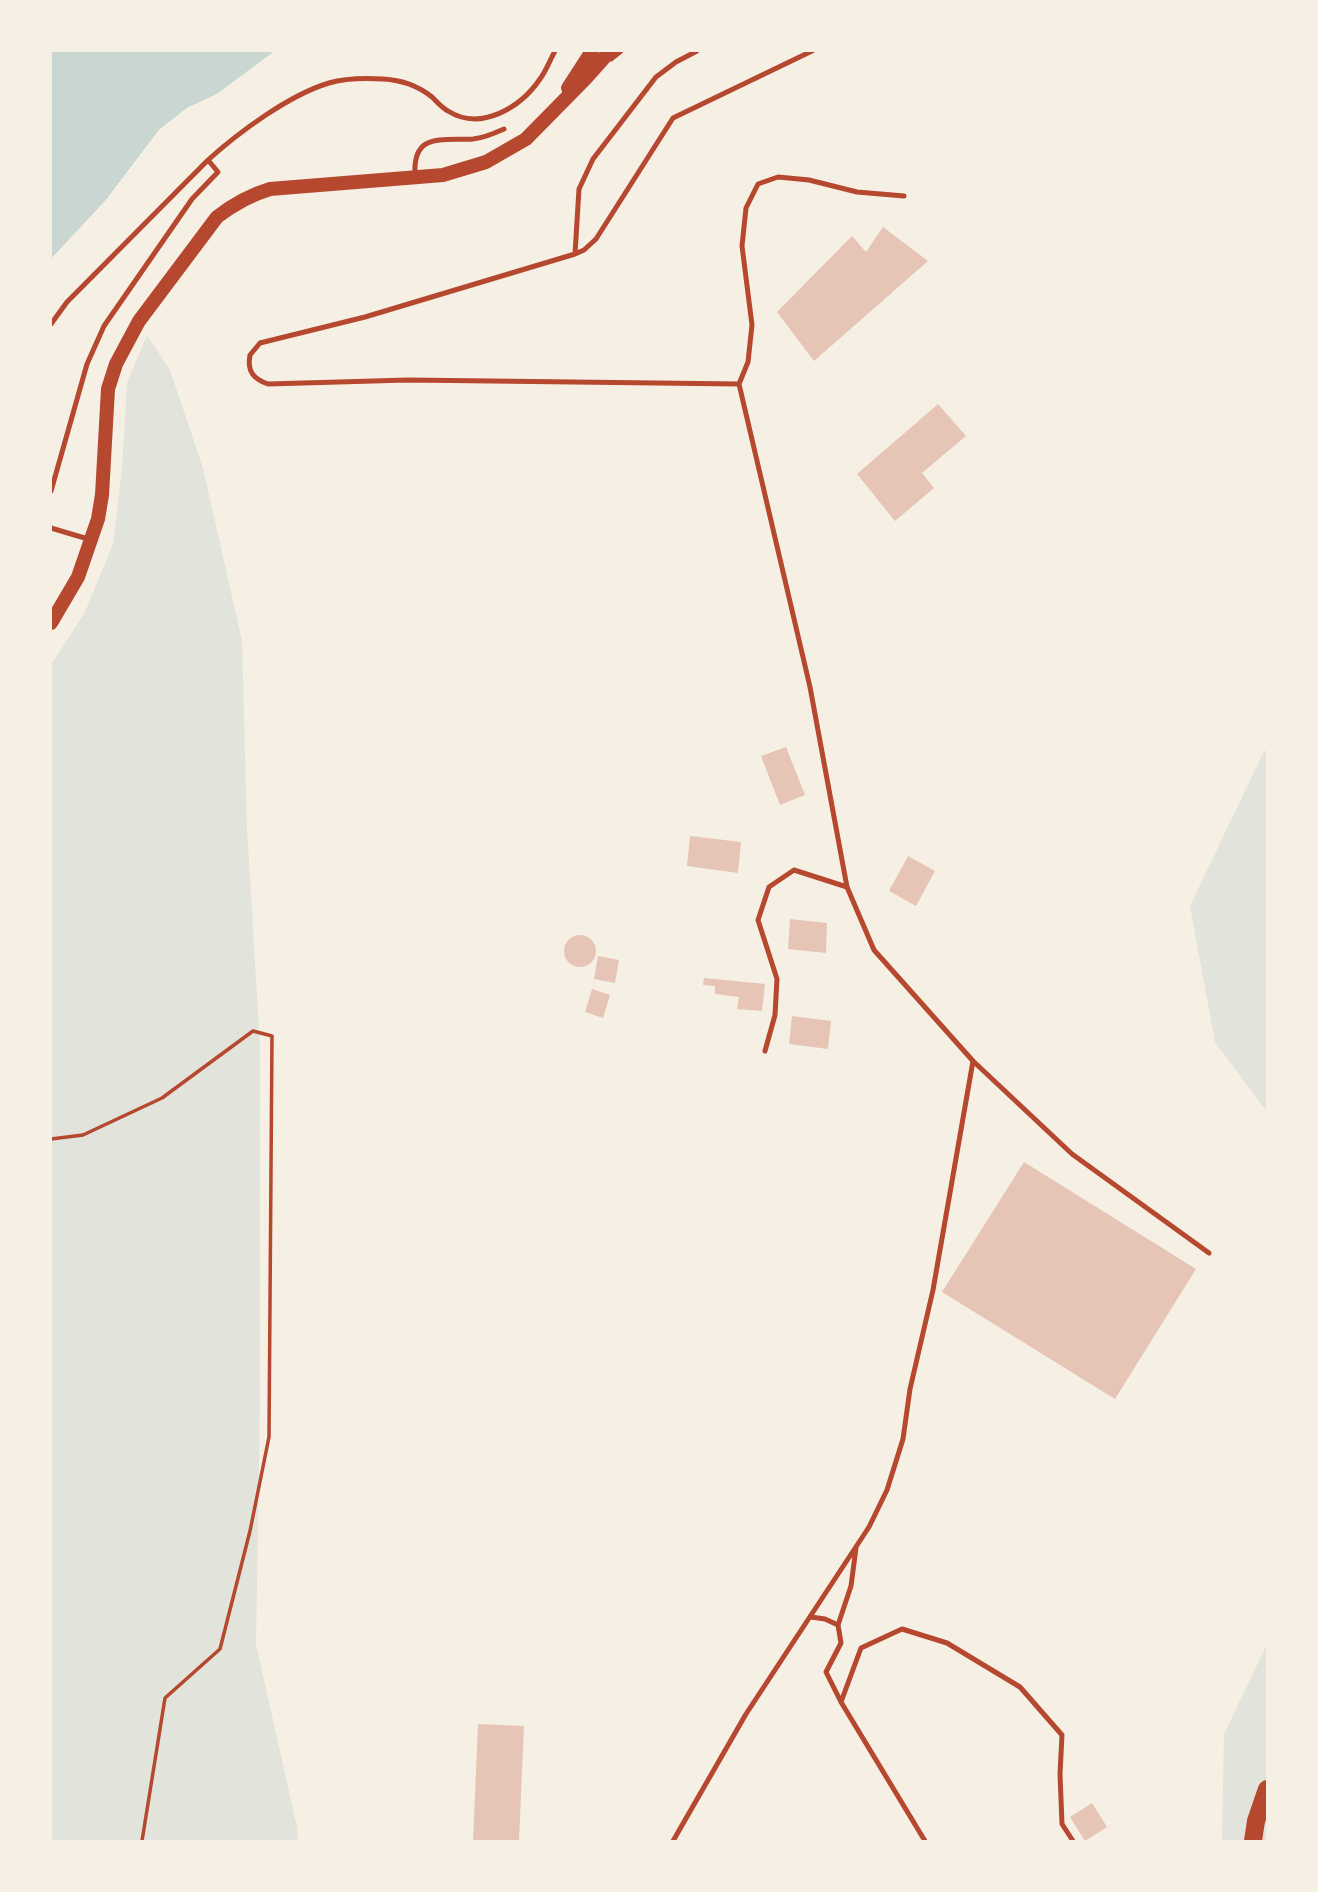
<!DOCTYPE html>
<style>
body{margin:0}
#map{position:relative;width:1318px;height:1892px;overflow:hidden;background:#f6efe4;font-family:Inter,sans-serif}
canvas{display:block}
.frame{position:absolute;inset:0;border:52px solid #f6efe4;pointer-events:none}
</style>
<div id="map">
<canvas width="1318" height="1892"></canvas>
<div class="frame"></div>
</div>
<script>
const ctx = document.querySelector('canvas').getContext('2d');
ctx.lineJoin = 'round';
function fillPath(path, color) {
  ctx.fillStyle = color;
  ctx.fill(path, 'evenodd');
}
function trace(path, color, width, dash) {
  ctx.strokeStyle = color;
  ctx.lineWidth = width;
  ctx.lineCap = dash ? 'butt' : 'round';
  ctx.setLineDash(dash || []);
  ctx.stroke(path);
}
fillPath(new Path2D(`
 M147 335 170 370 203 468 242 641 247 828 260 1046V1401L256 1644 297 1827 298 1841H51V665L85 612 113 544 122 468 127 383Z
 M1264 751H1267V1112L1215 1042 1190 906Z
 M1267 1644V1841H1222L1224 1734Z`), '#e2e4dc');
fillPath(new Path2D(`
 M51 51H275L217 94 187 108 159 130 106 200 51 259Z`), '#c9d6d2');
fillPath(new Path2D(`
 M275 51H279L219 97 189 111 161 132 108 202 51 263V259L106 200 159 130 187 108 217 94Z`), '#f6efe4');
fillPath(new Path2D(`
 M883 227 928 261 814 361 777 312 852 236 866 252Z
 M938 404 966 436 922 473 934 488 895 521 857 474Z
 M786 747 805 795 780 805 761 756Z
 M690 836 741 842 738 873 687 866Z
 M908 856 935 871 916 906 889 891Z
 M790 919 827 923 826 953 788 949Z
 M564 951a16 16 0 1 1 32 0a16 16 0 1 1-32 0Z
 M598 956 619 960 615 983 594 979Z
 M704 978 765 984 762 1011 737 1009 739 997 715 994V986L703 985Z
 M592 989 610 995 603 1018 585 1012Z
 M792 1016 831 1021 828 1049 789 1044Z
 M1024 1162 1196 1269 1115 1399 942 1292Z
 M478 1724 524 1726 519 1841H473Z
 M1092 1803 1107 1827 1085 1841 1070 1817Z`), '#e6c5b7');
trace(new Path2D(`
 M51 1139 83 1135 162 1098 253 1031 272 1036 269 1437 250 1531 220 1649 165 1698 142 1841`), '#b5482f', 3.5);
trace(new Path2D(`
 M697 51 676 62 656 77 593 159 579 189 575 254 365 317 260 343 250 355C247 371 253 379 268 384L408 380 739 384 810 687 847 887 874 950 973 1061 1072 1154 1209 1253
 M611 59 621 51
 M208 160C239 132 289 95 329 83 346 78 365 78 383 79 402 80 417 85 432 97 437 102 442 108 448 111 481 132 521 107 540 79 546 71 550 60 555 51
 M415 174C413 132 442 141 473 139 484 138 493 134 504 129
 M575 254 584 250 596 239 673 118 812 51
 M51 324 67 302 208 160 218 172 192 199 104 326 87 364 51 491
 M739 384 748 362 752 325 742 246 746 208 758 184 778 177 809 180 857 192 904 196
 M51 528 88 539
 M765 1051 775 1015 777 979 758 920 769 887 794 870 847 887
 M856 1548 851 1586 838 1625 841 1643 826 1672 841 1702 925 1841
 M811 1617 825 1619 838 1625
 M841 1702 861 1648 902 1629 947 1643 1020 1687 1062 1735 1060 1774 1062 1824 1073 1841
 M673 1841 746 1714 869 1527 887 1490 903 1439 910 1389 933 1290 973 1061`), '#b5482f', 5);
trace(new Path2D(`
 M568 88 592 51
 M51 623 78 577 98 519 102 495 108 389 116 364 139 321 217 217C234 204 250 195 270 189L443 175 486 162 526 139 586 78 610 51`), '#b5482f', 14);
trace(new Path2D(`
 M1253 1841 1256 1821 1267 1789`), '#b5482f', 18);
</script>
